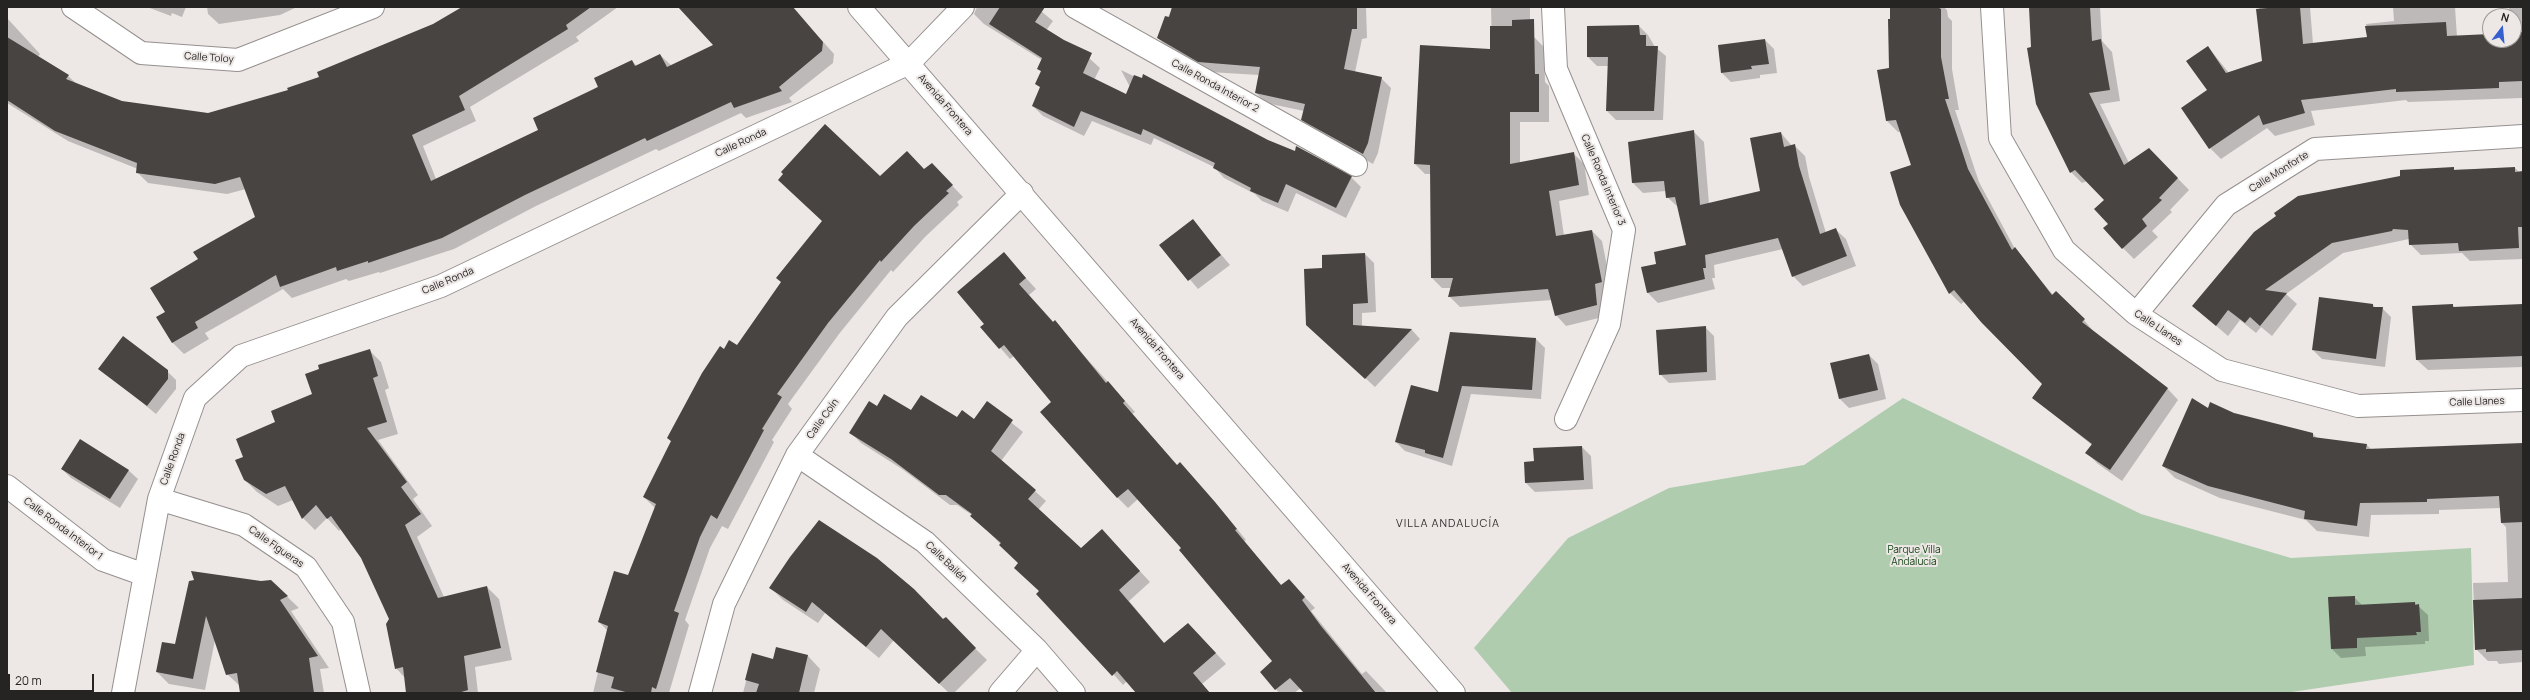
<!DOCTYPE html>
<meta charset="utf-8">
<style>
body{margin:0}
#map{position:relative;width:2530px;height:700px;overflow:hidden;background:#ede8e6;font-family:Manrope,sans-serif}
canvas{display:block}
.frame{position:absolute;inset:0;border:8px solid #252423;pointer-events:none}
.north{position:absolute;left:2482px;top:8px;width:40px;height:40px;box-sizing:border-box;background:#ede8e6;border:1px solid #9d9a98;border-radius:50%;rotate:16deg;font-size:11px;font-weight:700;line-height:16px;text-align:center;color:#252423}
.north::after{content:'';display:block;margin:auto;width:14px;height:18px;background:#3660d0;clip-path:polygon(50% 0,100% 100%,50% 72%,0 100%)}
.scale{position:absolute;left:8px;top:674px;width:86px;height:18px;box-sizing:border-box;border:2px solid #252423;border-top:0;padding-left:5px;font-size:12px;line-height:14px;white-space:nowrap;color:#252423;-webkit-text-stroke:3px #ede8e6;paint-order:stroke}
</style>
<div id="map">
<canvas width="2530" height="700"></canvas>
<div class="frame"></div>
<div class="north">N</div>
<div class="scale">20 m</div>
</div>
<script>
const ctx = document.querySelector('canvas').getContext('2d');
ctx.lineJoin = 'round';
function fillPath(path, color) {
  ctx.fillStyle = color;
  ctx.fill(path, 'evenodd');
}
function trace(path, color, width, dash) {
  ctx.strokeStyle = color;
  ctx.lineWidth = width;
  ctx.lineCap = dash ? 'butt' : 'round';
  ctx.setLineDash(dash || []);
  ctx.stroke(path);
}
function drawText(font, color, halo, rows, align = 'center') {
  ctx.font = font + ' Manrope,sans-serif';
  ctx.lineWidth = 4;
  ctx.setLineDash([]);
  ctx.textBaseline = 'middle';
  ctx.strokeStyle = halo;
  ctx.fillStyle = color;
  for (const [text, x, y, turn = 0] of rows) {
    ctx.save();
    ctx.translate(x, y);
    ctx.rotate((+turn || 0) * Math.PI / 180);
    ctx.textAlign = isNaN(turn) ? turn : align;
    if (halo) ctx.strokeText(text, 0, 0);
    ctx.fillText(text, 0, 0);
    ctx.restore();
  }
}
fillPath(new Path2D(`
 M1903 398 2141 514 2291 558 2471 548 2474 665 2285 693H1512L1474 648 1568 538 1669 488 1804 465Z`), '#b0ccae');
fillPath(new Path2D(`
 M147 7H186L182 17 172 13 171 16Z
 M207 7H297L280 15 219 24 208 14Z
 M464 7H618L576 37 579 41 470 107 476 121 423 146 436 179 539 130 632 61 637 66 660 55 672 66 714 45 695 7H792L834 54 833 63 789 98 792 102 746 118 741 113 659 151 656 149 536 206 454 249 380 273 379 272 349 281 346 279 292 298 283 289 205 333 209 339 184 354 173 343 158 318 166 313 199 260 256 218 246 189 227 194 148 183 137 172 138 169 68 141 7 103V18L40 54 38 57 68 76 77 84 121 102 209 114 289 91 434 25Z
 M977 7H1036L1053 21 1045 32 1089 58 1100 68 1094 80 1126 96 1130 87 1121 70 1268 141 1351 177 1361 187 1346 218 1296 193 1288 212 1262 201 1255 194 1224 178 1214 167 1154 138 1151 145 1092 121 1084 136 1043 116 1033 106 1041 88 1036 84 1042 72 1038 69 1042 60 984 24 974 14Z
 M1173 7H1366L1367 38 1362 39 1355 72 1381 78 1391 88 1378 153 1373 164 1313 130 1302 120 1304 111 1266 103 1256 93 1259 75 1209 72 1168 48 1158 38Z
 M1491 7H1530V36L1534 37 1544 47 1545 82 1549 86V122H1520V163L1573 153 1584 164 1589 195 1559 201 1564 236 1592 231 1602 241 1612 292 1607 316 1566 326 1556 315 1552 300 1460 307 1449 296 1451 288H1442L1432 278 1431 174H1425L1415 164 1492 50Z
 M1891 7H1944L1947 10 1948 17 1952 21V69L1959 110H1955L1979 182 2015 249 2053 295 2084 320 2094 332 2167 388 2178 400 2122 481 2098 464 2087 453 2092 445 2033 398 2044 384 1965 301 1961 304 1950 293 1901 132H1898L1887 121Z
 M2030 7H2100L2102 41 2112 52 2120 101 2100 104 2129 163 2149 149 2189 190 2170 210 2172 212 2152 231 2158 237 2134 259 2123 248 2109 224 2105 200 2087 181 2082 183 2071 172 2032 48Z
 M2259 7H2310L2313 44 2368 38 2366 24 2394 21 2393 7H2455L2457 37 2490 35V40H2514V16H2509V7H2523V98L2408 102 2406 100 2311 111 2315 125 2275 136 2267 128 2221 159 2210 148 2208 47 2229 73 2263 62Z
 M1639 26 1648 35 1655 47 1666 56 1663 120H1616L1607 111 1609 66H1597L1588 57V27Z
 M1765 40 1774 49 1777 73 1760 75V78L1731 82 1722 73Z
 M1693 131 1704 142 1709 204 1761 192 1781 133 1792 146H1795L1805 156 1809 177 1826 233 1835 229 1846 239 1856 266 1803 286 1793 276 1783 249 1714 265 1715 278H1712L1715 289 1658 303 1648 293 1642 268 1657 264 1687 245 1678 207 1667 197 1666 191 1643 193 1633 183Z
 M2515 168 2519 172H2523V259L2470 261 2462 253 2421 255 2410 244 2409 239 2343 253 2286 294 2297 304 2272 336 2261 327 2256 333 2240 320 2228 336 2193 306 2401 177V171Z
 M924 170 942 175 963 197 957 202 959 205 925 237 893 272 891 270 839 334 788 404 792 409 772 440 774 442 728 529 722 526 710 548 685 620 689 625 669 693H593L608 631 599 622 629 576 655 508 644 497 672 442 668 438 724 350 738 346 880 177Z
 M1192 220 1230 265 1198 289 1161 245Z
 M1004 254 1036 289 1029 295 1118 393 1135 412 1132 414 1177 466 1190 474 1225 514 1246 540 1244 541 1282 586 1299 591 1315 608 1311 611 1362 674 1366 671 1387 693H1305L1301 688 1294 693H1279L1276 689 1261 672 1273 661 1182 549 1138 499 1128 508 1118 498 1041 412 1053 402 1014 356 1010 359 982 327 985 324Z
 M1365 254 1374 263 1376 312 1362 313V327L1412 330 1420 339 1375 387 1317 334 1323 269Z
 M2320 298 2373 305 2376 308H2382L2391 317 2385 367 2322 359 2313 350Z
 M2452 305 2456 308 2523 305V367L2428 370 2417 360Z
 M1705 327 1714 336 1716 380 1669 383 1660 374Z
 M1536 339 1545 348 1541 399 1471 394 1452 466 1405 451 1396 442 1438 393Z
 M369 350 381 362 389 388 385 390 398 434 378 440 418 495 413 499 432 526 417 537 444 597 487 587 499 599 512 660 475 667 478 693H407L405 678 396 668 390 619 362 558 341 529 339 531 327 518 315 530 303 518 293 500 278 506 257 492 245 480 244 458 277 423Z
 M1869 355 1878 364 1886 399 1849 408 1840 399 1832 364Z
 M100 368 167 371 176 380V389L156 414Z
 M987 403 1023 432 1001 461 1046 501 1038 510 1081 549 1112 541 1150 582 1129 601 1165 644 1198 634 1226 664 1202 684 1210 693H1137L1127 681 1123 685 1040 591 1019 563 972 515 957 505H950L902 469 861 443 851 433 877 407 974 421Z
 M2208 409 2313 434 2317 438 2367 445 2372 450 2523 444V662L2499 664 2497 661H2488L2476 649 2473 583 2508 582 2506 527 2502 523 2501 508 2439 510V514L2371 515 2369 537 2317 531 2306 520 2220 498 2175 478 2163 466Z
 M1582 447 1591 456 1593 489 1535 492 1526 483 1535 462Z
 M62 469 128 470 138 479 120 508 71 478Z
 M271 581 299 608 291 611 329 668 320 669 324 693H241L240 686 227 674 215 640 205 690 169 684 157 672 176 645 190 582Z
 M771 588 943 620 945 619 987 660 954 693H949L894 640 879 658 825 613 818 623 783 600Z
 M2354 597 2363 606 2415 603 2428 615 2429 641H2425V644L2365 647 2366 656 2341 658 2332 649Z
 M776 648 808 656 820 669 814 693H743L753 654 774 660Z`), '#0003');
fillPath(new Path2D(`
 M462 7H591L566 25 568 29 459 96 465 110 412 135 431 181 538 130 533 118 598 87 594 78 632 60 635 66 660 54 667 67 713 45 678 7H793L823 42 822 51 779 87 782 91 734 108 731 102 647 141 645 138 525 195 442 238 368 263V261L337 271 336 267 280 287 276 275 195 322 198 328 172 343 156 317 165 312 150 288 198 259 193 252 255 217 240 177 215 184 136 173 137 163 55 131 7 100V37L69 75 66 79 122 101 208 113 288 90 287 88 319 77 317 72 433 24Z
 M1000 7H1045L1035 22 1064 40 1092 53 1083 73 1126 94 1134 75 1142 78 1143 74 1268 140 1295 151 1296 146 1352 176 1336 208 1286 184 1278 203 1250 191 1251 188 1213 168 1215 163 1143 129 1141 135 1081 111 1074 127 1032 106 1040 87 1035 84 1041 71 1037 69 1042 58 989 24Z
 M1172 7H1357V29H1352L1344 69 1382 77 1368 143 1363 154 1301 120 1305 104 1255 93 1260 67 1198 62 1157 38 1165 16 1169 17Z
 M1890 7H1937L1941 9V57L1949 99H1945L1968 169 2012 250 2015 247 2052 295 2056 291 2085 319 2082 322 2168 388 2110 470 2085 453 2092 444 2032 398 2042 384 1981 322 1954 290 1949 294 1900 205 1890 172 1911 165 1896 120 1886 121 1877 70 1889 68 1888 19H1890Z
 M2029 7H2090L2092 41 2101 39 2110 90 2089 93 2124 165 2149 148 2178 178 2159 198 2162 200 2142 219 2147 226 2122 249 2103 228 2108 224 2094 209 2104 200 2075 170 2070 173 2036 104 2027 48 2031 47Z
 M2279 7H2300L2303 44 2367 37 2365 26 2446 22 2447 36 2490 34V40H2514V32H2523V81L2499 82V88L2396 92V89L2301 100 2305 113 2263 125 2259 115 2209 149 2181 108 2207 90 2186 61 2208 46 2226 73 2262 61 2256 9Z
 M1534 19 1535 74H1539V112H1510V164L1574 152 1579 185 1549 191 1556 236 1592 230 1602 282 1595 284 1597 305 1555 316 1548 289 1448 297 1453 278H1431L1430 165 1414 164 1420 45 1490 49V26H1512V20Z
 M1639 25 1640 35H1646V46H1658L1654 111H1606L1608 57H1587V26Z
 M1765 39 1769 64 1751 66 1752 69 1721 73 1718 45Z
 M825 124 880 176 907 151 924 169 932 163 953 185 946 191 949 193 914 226 881 262 880 260 828 323 777 394 782 397 762 429 764 430 717 519 711 515 700 537 674 611 679 613 656 689 652 687 651 693H629L611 688 614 677 596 672 608 626 598 622 614 571 628 575 656 504 643 497 671 441 667 438 702 373 720 346 724 349 729 340 737 345 781 282 776 278 822 221 778 180 783 174 781 172Z
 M1694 130 1700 205 1760 191 1750 138 1781 132 1784 147 1795 144 1799 166 1820 234 1836 228 1847 256 1792 277 1778 238 1705 255 1706 268H1703L1705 279 1647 293 1641 267 1656 264 1654 252 1686 245 1675 197 1666 198 1664 181 1632 183 1628 142Z
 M2454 167V170L2515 167V172L2523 171V227H2518L2519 248 2459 251 2458 243 2409 245 2408 230 2393 229 2392 231 2332 243 2265 290 2287 293 2260 326 2250 317 2245 323 2228 310 2216 326 2192 306 2254 232 2276 216 2274 213 2298 196 2400 176V170Z
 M1193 219 1221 255 1188 281 1159 245Z
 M1004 252 1026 278 1019 284 1053 322 1055 320 1106 383 1108 381 1125 401 1123 403 1177 465 1180 462 1215 502 1237 529 1235 530 1281 585 1289 579 1305 597 1302 600 1321 626 1376 693H1304L1290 678 1275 690 1260 672 1272 661 1179 550 1181 548 1128 489 1117 498 1040 412 1051 402 1004 345 999 349 980 327 984 324 957 292Z
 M1365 253 1368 303 1353 304V325L1412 329 1365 379 1306 325 1304 269 1322 268V255Z
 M2319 297 2373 304V307H2383L2376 359 2312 350Z
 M2453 304V307L2523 304V356L2416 360 2412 306Z
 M1706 326 1707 372 1659 375 1656 330Z
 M1450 332 1536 338 1532 390 1462 386 1443 458 1425 453V450L1395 442 1411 385 1438 392Z
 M123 336 168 370V379L147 406 98 369Z
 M370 349 378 376 373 378 387 422 367 428 407 482 401 487 421 514 405 525 438 598 487 586 501 648 464 656 468 690 458 693H406L403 667 395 669 386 624 389 619 361 558 331 516 327 519 316 505 302 519 285 486 266 494 244 480 235 460 243 457 236 439 275 422 271 411 312 394 305 374 319 369 318 365Z
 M1869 354 1878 390 1839 399 1830 363Z
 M884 394 911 410 921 395 957 417 962 410 974 419 987 401 1013 420 991 451 1036 490 1028 499 1081 548 1102 529 1140 571 1119 590 1164 643 1188 623 1216 653 1193 673 1210 693H1136L1117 671 1112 676 1036 594 1039 591 1014 568 1018 563 999 545 1001 543 970 516 972 514 946 495H939L891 459 849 433 869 401 877 406Z
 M2192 398 2208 408 2210 402 2234 413 2313 433V437L2367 444 2366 449 2523 443V522L2501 523 2499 496 2427 499V502L2360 503 2357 526 2304 519 2305 511 2208 486 2162 466Z
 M80 439 129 470 110 499 61 469Z
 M1582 446 1584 480 1525 483 1524 462 1534 461 1533 448Z
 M819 520 877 558 914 589 943 619 946 617 976 648 939 684 881 629 866 647 812 602 806 612 769 588 790 557Z
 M191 571 261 581 271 580 288 596 280 600 318 656 309 658 314 693H240L237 673 226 675 206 616 193 679 156 672 162 642 175 644 189 581 194 580Z
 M2355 596V605L2415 602V605L2419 604 2421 632H2416L2417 635 2357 638V648L2331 649 2328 597Z
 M2523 598V650L2486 652V649L2475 650 2473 600Z
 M776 647 808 655 799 693H756L759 684 745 680 752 653 773 659Z`), '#474442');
const minor = new Path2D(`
 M73 7 141 53 238 60 373 7
 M859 7 1454 693
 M1075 7 1356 165
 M1553 7 1556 69 1624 230 1609 324 1566 419
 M1992 7 2000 138 2064 250 2136 314 2222 370 2358 406 2523 400
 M2136 314 2226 205 2315 149 2523 136
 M797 455 925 542 1037 650 1074 693
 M7 486 103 560 145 575
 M159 499 244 525 306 567 343 622 359 693
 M123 693 159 499 195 398 241 356 441 286 909 63 963 7
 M700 693 724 604 797 455 897 317 1022 193
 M1000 693 1037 650`);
trace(minor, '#95908e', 24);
trace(minor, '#fff', 22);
drawText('10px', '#252423', '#ede8e6', [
 ["Calle Toloy",209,58,4],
 ["Calle Ronda Interior 2",1215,86,29],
 ["Avenida Frontera",945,105,49],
 ["Calle Ronda",741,143,-25],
 ["Calle Monforte",2279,172,-32],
 ["Calle Ronda Interior 3",1603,180,67],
 ["Calle Ronda",448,281,-23],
 ["Calle Llanes",2158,328,34],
 ["Avenida Frontera",1157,349,49],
 ["Calle Llanes",2477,402,-2],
 ["Calle Coín",823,419,-54],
 ["Calle Ronda",173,459,-70],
 ["Calle Ronda Interior 1",63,529,37],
 ["Calle Figueras",276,547,35],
 ["Calle Bailén",946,562,44],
 ["Avenida Frontera",1369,594,49]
]);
drawText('10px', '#114012', '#ede8e6', [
 ["Parque Villa",1914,550],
 ["Andalucía",1914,562]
]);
ctx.letterSpacing = '1px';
drawText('11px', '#34302f', '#ede8e6', [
 ["VILLA ANDALUCÍA",1448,524]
]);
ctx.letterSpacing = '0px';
</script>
